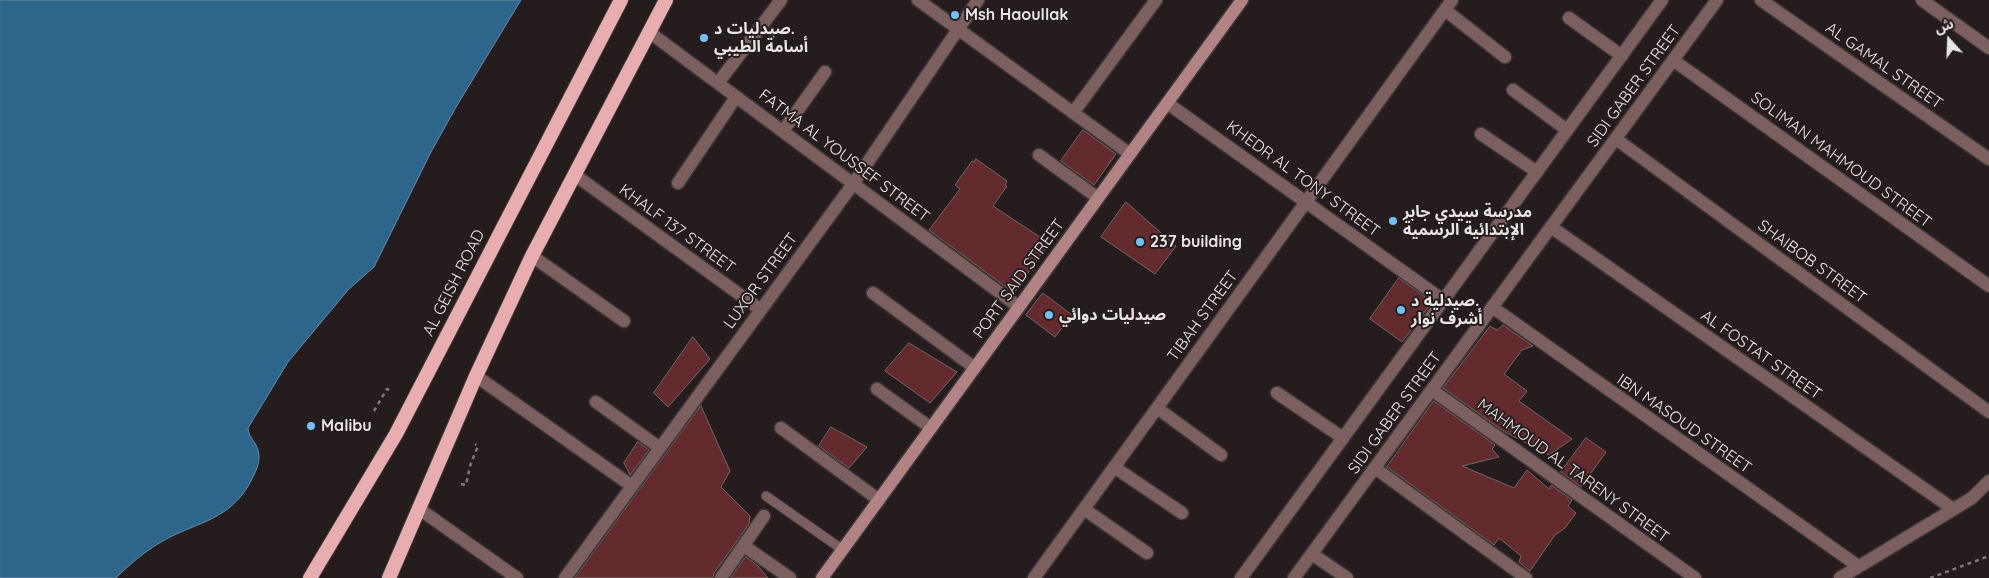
<!DOCTYPE html>
<meta charset="utf-8">
<style>
body{margin:0}
#map{position:relative;width:1989px;height:578px;overflow:hidden;background:#251d1d;font-family:Quicksand,"Noto Sans Arabic",sans-serif}
canvas{display:block}
.north{position:absolute;left:1924px;top:15px;width:50px;height:50px;-webkit-text-stroke:4px #251d1d;paint-order:stroke;rotate:340deg;font-size:14px;font-weight:700;line-height:20px;text-align:center;color:#eae5e5}
.north::after{content:'';display:block;margin:auto;width:18px;height:22px;background:#eae5e5;clip-path:polygon(50% 0,100% 100%,50% 72%,0 100%)}
</style>
<div id="map">
<canvas width="1989" height="578"></canvas>
<div class="north">ش</div>
</div>
<script>
const ctx = document.querySelector('canvas').getContext('2d');
ctx.lineJoin = 'round';
function fillPath(path, color) {
  ctx.fillStyle = color;
  ctx.fill(path, 'evenodd');
}
function trace(path, color, width, dash) {
  ctx.strokeStyle = color;
  ctx.lineWidth = width;
  ctx.lineCap = dash ? 'butt' : 'round';
  ctx.setLineDash(dash || []);
  ctx.stroke(path);
}
function drawText(font, color, halo, rows, align = 'center') {
  ctx.font = font + ' Quicksand,"Noto Sans Arabic",sans-serif';
  ctx.lineWidth = 4;
  ctx.setLineDash([]);
  ctx.textBaseline = 'middle';
  ctx.strokeStyle = halo;
  ctx.fillStyle = color;
  for (const [text, x, y, turn = 0] of rows) {
    ctx.save();
    ctx.translate(x, y);
    ctx.rotate((+turn || 0) * Math.PI / 180);
    ctx.textAlign = isNaN(turn) ? turn : align;
    if (halo) ctx.strokeText(text, 0, 0);
    ctx.fillText(text, 0, 0);
    ctx.restore();
  }
}
const water = new Path2D(`
 M0 0H521L456 107 431 152 374 267 348 290 288 362 248 428C248 439 260 443 259 459 258 469 252 479 247 488 225 522 193 523 161 542 144 552 130 564 116 578H0Z`);
fillPath(water, '#2e668b');
trace(water, '#668ca6', 1);
const building = new Path2D(`
 M1083 130 1116 154 1094 185 1061 161Z
 M976 159 1007 181 1005 185 1007 186 993 206 1049 243 1014 293 929 230 960 189 955 185 972 161 974 162Z
 M1126 202 1176 246 1155 274 1101 237Z
 M1399 278 1432 302 1402 342 1370 319Z
 M1043 293 1072 315 1055 337 1026 315Z
 M1503 325 1533 346 1522 350 1504 374 1527 391 1519 401 1572 439 1549 455 1503 431 1443 388 1490 326 1497 330Z
 M693 337 710 359 668 407 654 393Z
 M909 343 957 372 930 403 885 371Z
 M1434 401 1495 445 1492 449 1499 457 1462 466 1514 488 1527 470 1549 489 1551 485 1572 500 1568 506 1576 513 1565 528 1555 535 1530 571 1519 562 1521 556 1499 538 1494 545 1387 467Z
 M701 406 730 471 721 487 750 516 749 524 714 573 713 578H575Z
 M831 427 867 447 849 468 819 446Z
 M1586 438 1606 452 1581 487 1561 472Z
 M638 442 649 450 630 475 624 463Z
 M746 557 758 566 768 578H731Z`);
fillPath(building, '#642b2f');
trace(building, '#706666', 1);
const service = new Path2D(`
 M766 496 843 550`);
const minor = new Path2D(`
 M918 0 1130 154
 M1761 0 1989 159
 M1922 0 1989 48
 M1445 10 1505 57
 M1569 18 1622 56
 M649 32 1019 307
 M1673 60 1989 286
 M718 83 781 0
 M1513 90 1567 130
 M1167 103 1443 300
 M1073 113 1156 0
 M783 131 825 72
 M1481 134 1537 172
 M1616 139 1989 412
 M1039 155 1098 198
 M575 175 761 310
 M678 183 736 97
 M1551 227 1953 509
 M532 256 624 321
 M873 293 975 368
 M1492 307 1858 566
 M476 376 632 486
 M877 389 931 428
 M1432 390 1695 578
 M1277 393 1343 438
 M596 402 660 448
 M1157 408 1221 455
 M781 428 879 500
 M1114 467 1182 513
 M1375 468 1526 578
 M418 508 517 578
 M1084 509 1147 553
 M744 546 790 578
 M1312 554 1347 578
 M565 578 853 184 978 0
 M721 578 764 516
 M1034 578 1452 0
 M1840 578 1972 498 1989 481`);
const tertiary = new Path2D(`
 M1241 578 1662 0
 M1294 578 1717 0`);
const secondary = new Path2D(`
 M822 578 1242 0`);
const trunk = new Path2D(`
 M310 578 396 434 621 0
 M389 578 476 376 532 256 666 0`);
trace(service, '#413939', 11);
trace(minor, '#413939', 15);
trace(tertiary, '#413939', 15);
trace(secondary, '#413939', 15);
trace(trunk, '#413939', 16);
trace(new Path2D(`
 M374 411 387 389 392 391
 M461 484 466 485 470 466 478 446 475 444
 M1930 578 1989 556`), '#7e7777', 2.5, [4, 4]);
trace(service, '#7c5f5f', 9);
trace(minor, '#7c5f5f', 12);
trace(tertiary, '#7c5f5f', 12);
trace(secondary, '#b18384', 12);
trace(trunk, '#e8aeaf', 14);
for (const [x, y, r, color] of [
 [955,15,5,"#73c1f6"],
 [704,38,5,"#73c1f6"],
 [1393,221,5,"#73c1f6"],
 [1140,242,5,"#73c1f6"],
 [1401,310,5,"#73c1f6"],
 [1049,315,5,"#73c1f6"],
 [311,426,5,"#73c1f6"]
]) {
  const dot = new Path2D();
  dot.arc(x, y, r, 0, 2 * Math.PI);
  ctx.fillStyle = color;
  ctx.fill(dot);
  trace(dot, '#251d1d', 2);
}
drawText('bold 16px', '#eae5e5', '#251d1d', [
 ["Msh Haoullak",965,15],
 ["صيدليات د.",714,29],
 ["أسامة الطيبي",714,47],
 ["مدرسة سيدي جابر",1403,212],
 ["الإبتدائية الرسمية",1403,230],
 ["237 building",1150,242],
 ["صيدلية د.",1411,301],
 ["أشرف نوار",1411,319],
 ["صيدليات دوائي",1059,315],
 ["Malibu",321,426]
], 'left');
drawText('16px', '#eae5e5', '#251d1d', [
 ["AL GAMAL STREET",1884,66,35],
 ["SIDI GABER STREET",1634,86,-54],
 ["FATMA AL YOUSSEF STREET",844,156,37],
 ["SOLIMAN MAHMOUD STREET",1841,160,36],
 ["KHEDR AL TONY STREET",1303,179,36],
 ["KHALF 137 STREET",677,229,36],
 ["SHAIBOB STREET",1812,262,36],
 ["PORT SAID STREET",1019,279,-54],
 ["LUXOR STREET",761,281,-54],
 ["AL GEISH ROAD",454,283,-63],
 ["TIBAH STREET",1203,316,-54],
 ["AL FOSTAT STREET",1761,355,35],
 ["SIDI GABER STREET",1395,413,-54],
 ["IBN MASOUD STREET",1684,424,35],
 ["MAHMOUD AL TARENY STREET",1573,471,36]
]);
</script>
